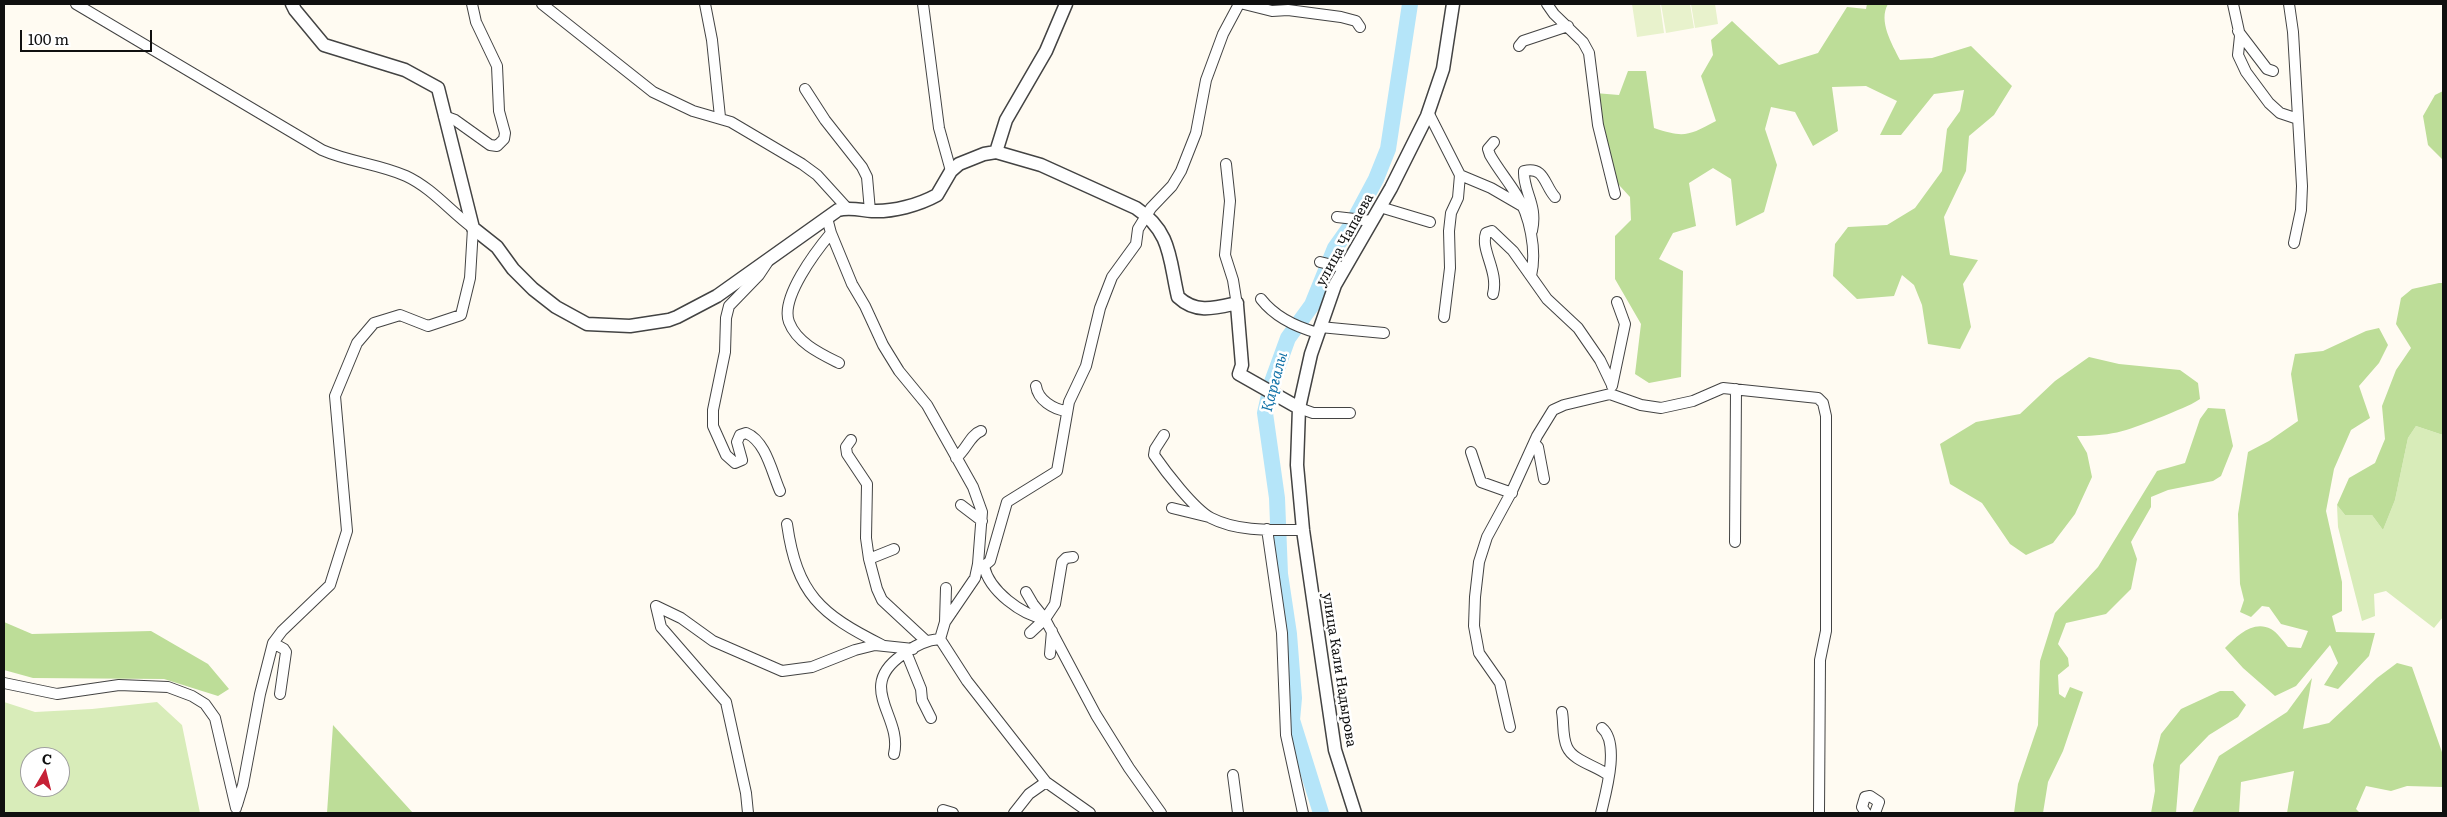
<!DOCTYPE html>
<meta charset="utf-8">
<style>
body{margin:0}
#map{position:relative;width:2447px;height:817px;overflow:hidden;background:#fffbf2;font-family:Literata,serif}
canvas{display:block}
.frame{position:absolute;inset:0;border:5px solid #101010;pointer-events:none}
.north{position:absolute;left:20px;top:747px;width:50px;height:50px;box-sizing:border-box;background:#fff;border:1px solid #9f9f9f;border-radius:50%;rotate:8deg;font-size:14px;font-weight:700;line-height:20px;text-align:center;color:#101010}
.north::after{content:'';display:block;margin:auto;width:18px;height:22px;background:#c62136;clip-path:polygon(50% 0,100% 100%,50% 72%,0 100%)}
.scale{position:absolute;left:20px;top:30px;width:132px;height:22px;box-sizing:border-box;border:2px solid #101010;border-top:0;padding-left:6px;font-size:15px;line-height:18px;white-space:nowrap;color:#101010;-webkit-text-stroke:4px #fff;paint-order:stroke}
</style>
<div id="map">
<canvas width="2447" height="817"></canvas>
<div class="frame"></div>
<div class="north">С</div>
<div class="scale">100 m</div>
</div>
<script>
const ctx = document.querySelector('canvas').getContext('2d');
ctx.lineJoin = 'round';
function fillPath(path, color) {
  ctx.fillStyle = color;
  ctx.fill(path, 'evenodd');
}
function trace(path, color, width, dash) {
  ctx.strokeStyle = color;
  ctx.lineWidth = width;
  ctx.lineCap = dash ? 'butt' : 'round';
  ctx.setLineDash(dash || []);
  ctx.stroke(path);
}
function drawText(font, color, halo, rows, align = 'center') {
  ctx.font = font + ' Literata,serif';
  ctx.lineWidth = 5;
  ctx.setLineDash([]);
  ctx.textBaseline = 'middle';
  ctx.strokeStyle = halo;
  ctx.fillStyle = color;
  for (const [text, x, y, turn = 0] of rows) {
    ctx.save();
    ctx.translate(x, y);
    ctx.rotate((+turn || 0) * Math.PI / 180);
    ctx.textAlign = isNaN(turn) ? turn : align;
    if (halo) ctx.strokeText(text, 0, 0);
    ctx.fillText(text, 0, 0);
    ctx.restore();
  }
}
fillPath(new Path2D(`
 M2416 426 2443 435V617L2434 628 2386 591 2374 594 2375 616 2362 621 2338 527 2337 505 2345 515H2372L2383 530 2395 500 2408 438Z
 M4 702 35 712 92 709 157 702 182 725 200 813H4ZM30 757H60V787H30Z`), '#d8ecb9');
fillPath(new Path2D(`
 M1867 4H1888C1878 21 1892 44 1900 60L1932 58 1971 46 2012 86 1994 115 1969 136 1966 171 1944 217 1950 255 1978 260 1963 284 1971 327 1960 349 1928 344 1922 305 1914 285 1902 275 1894 296 1857 299 1833 276 1835 244 1848 227 1887 225 1915 208 1942 171 1947 129 1960 111 1964 90 1934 94 1901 135H1880L1897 101 1866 86 1832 87 1838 131 1813 146 1795 112 1771 107 1765 129 1777 165 1764 212 1736 226 1731 179 1713 168 1689 183 1696 226 1673 233 1659 259 1683 271 1681 377 1649 383 1635 374 1641 324 1615 279V236L1631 220 1630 197 1609 174 1595 93 1619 95 1628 71H1646L1654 128C1684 138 1688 136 1716 121L1701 76 1713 55 1711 40 1732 21 1779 65 1818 53 1847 7 1866 9Z
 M2443 91V160L2428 145 2423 116 2435 95Z
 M2439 283H2443V435L2416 426 2408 438 2395 500 2383 530 2372 515H2345L2337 505 2349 478 2375 463 2385 439 2382 406 2396 370 2411 348 2396 324 2401 298 2412 289Z
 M2379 328 2388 345 2379 363 2359 386 2370 418 2351 430 2334 469 2326 511 2342 582V611L2332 616 2336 632 2375 633 2369 656 2338 689 2324 685 2338 663 2330 645 2296 686 2275 696 2243 668 2225 648C2237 636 2253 620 2271 629 2277 632 2283 641 2288 647L2301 648 2308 631 2281 624 2269 607 2262 606 2251 617 2240 612 2244 600 2240 584 2238 514 2248 452 2269 441 2298 421 2291 374 2295 354 2323 351 2366 331Z
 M2089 357 2119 364 2180 370 2198 383 2200 399C2188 407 2177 410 2164 416 2128 430 2116 436 2077 436L2087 453 2092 477 2075 514 2053 543 2026 555 2010 544 1982 503 1950 484 1940 444 1976 422 2020 414 2055 381Z
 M2208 408 2225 409 2233 446 2221 476 2213 481 2168 490 2151 497V507L2131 542 2137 559 2131 589 2106 614 2066 623 2058 644 2068 658 2069 666 2058 675 2059 694 2065 698 2070 687 2083 692 2063 751 2048 782 2043 813H2014L2018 784 2038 725 2040 661 2055 613 2098 567 2157 471 2185 463 2200 419Z
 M4 622 32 634 151 631 208 664 229 689 218 696 164 679 33 678 4 670Z
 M2397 663 2412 667 2443 755V787L2407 786 2391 791 2366 786 2356 809 2360 813H2287L2294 771 2241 782 2239 813H2192L2219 756 2287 712 2312 678 2303 729 2329 723 2377 678Z
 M2220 691H2233L2246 705 2238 717 2209 735 2180 765 2176 813H2151L2155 791 2153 765 2161 734 2181 709Z
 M333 725 413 813H327Z`), '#bddd98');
fillPath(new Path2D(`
 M1632 4H1660L1664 33 1637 37Z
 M1661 4H1690L1694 28 1666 33Z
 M1691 4H1715L1718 24 1695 28Z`), '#e8f2cc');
trace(new Path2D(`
 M1321 813 1292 720 1294 698 1289 634 1280 574 1277 498 1265 413 1272 382 1288 338 1312 305 1335 248 1352 224 1376 179 1388 149 1410 4`), '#b5e5f9', 16);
const minor = new Path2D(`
 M76 4 322 150C349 162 379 164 406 176 432 188 451 212 473 228L470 278 461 315 428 326 400 315 374 323 357 343 335 396 347 531 330 585 282 631 273 643 284 649 286 652 280 694
 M542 4 653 92 693 111 731 122 802 164 817 175 847 208
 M705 4 712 40 720 117
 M923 4 939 128 951 171
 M1244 4 1272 11 1288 10 1341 17 1356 21 1360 27
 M1547 4 1554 14 1583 42 1589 53 1598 125 1615 194
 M2233 4 2240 36 2238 55 2246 72 2269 103 2280 113 2298 119
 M2289 4 2293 32 2302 186 2301 210 2294 243
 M2238 31 2267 69 2273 71
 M1519 46 1523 41 1568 26
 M805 89 825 120 862 167 867 177 870 211
 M1428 112 1460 175 1458 198 1451 213 1449 231 1450 268 1444 317
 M444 116 455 120 490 145 497 146 504 139 505 133 499 111 497 66 476 22 472 4
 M1494 142 1488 149 1490 155C1498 169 1508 181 1516 194 1530 215 1537 251 1531 276
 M1226 164 1230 201 1225 255 1233 280 1237 305
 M1460 175 1491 188 1522 206
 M1380 207 1430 222
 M1337 217 1372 221
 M827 218 831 233 852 284 865 306 883 345 899 371 927 405 973 487 982 512 978 564 975 578 945 622 940 639 967 681 1046 782 1090 813
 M1532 231C1538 204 1523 192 1524 171 1545 166 1544 185 1555 197
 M831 233C816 251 780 298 789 322 797 343 821 354 839 363
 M1320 262 1345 268
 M767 263 759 275 729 306 726 318 725 352 713 410V426L726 455 735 463 742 460 737 442 740 435 746 433C766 441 772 473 780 491
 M1493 294C1499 271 1480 250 1486 233L1492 231 1513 251 1547 299 1578 328 1600 360 1612 385
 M1261 299C1275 317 1296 327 1318 333
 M1320 327 1384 333
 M1036 386C1038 400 1053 409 1066 411
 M1612 386 1625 324 1617 302
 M1299 408 1313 413H1350
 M1164 435 1155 449 1154 455C1165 471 1194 509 1211 518 1238 532 1274 530 1303 530
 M851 440 846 447 847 454 867 484 866 538 869 559 877 589 882 600 925 640
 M1534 443 1538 447 1544 479
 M1471 452 1481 482 1512 493
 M956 458C967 449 970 435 981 431
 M961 505 982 521
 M1172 508 1209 517
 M787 524C797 594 820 614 882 645
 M1267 529 1282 633 1286 735 1303 813
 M1735 542 1736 389
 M869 559 894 549
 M978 564 984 566 990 561 1007 502 1057 471 1069 402 1086 366 1100 308 1112 277 1136 244 1138 229 1151 208 1172 186 1181 171 1196 133 1206 80 1223 34 1239 4
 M984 566C989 591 1022 615 1045 619L1055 604 1062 562 1066 558 1073 557
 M1026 592 1033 604 1045 619 1096 715 1129 768 1161 813
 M656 606 681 618 713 641 782 671 812 667 855 650 875 645 913 649
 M656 606 661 627 726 702 746 793 748 813
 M945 622 946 588
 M1030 633 1045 619
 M906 652 921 689 922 700 931 718
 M1050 654 1052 631
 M4 683 57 694 119 685 168 687 192 696 205 704 215 718 236 808
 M1562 712C1564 723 1562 736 1567 747 1573 761 1597 766 1608 775
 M1510 727 1500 683 1479 653 1474 626 1475 597 1479 562 1487 537 1512 491 1537 436 1553 410 1564 405 1610 394 1641 405 1661 408 1693 401 1723 388 1818 398 1823 403 1826 416V631L1820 660 1819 813
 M894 754C903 716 855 688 902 655 914 646 925 640 940 639
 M1233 775 1238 813
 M237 805 243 785 260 694 273 643
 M943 810 953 813
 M1014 813 1029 794 1046 782
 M1601 813C1606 792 1620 743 1602 728
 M1866 813 1862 807 1865 797 1870 796 1879 802 1875 813`);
const tertiary = new Path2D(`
 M292 4 295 10 324 45 405 70 438 88 473 228 497 247 513 269 533 289 556 307 587 324 630 326 669 320 677 317 717 296 838 210C850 207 860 210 872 211 893 212 919 205 937 195L951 171 959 164 984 154 996 152 1041 165 1136 208C1172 232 1169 259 1178 297 1196 314 1215 308 1237 303
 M996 152 1006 120 1046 51 1066 4
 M1237 305 1242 365 1239 374 1299 408
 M1355 813 1335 750 1324 675 1303 530 1297 465 1299 408 1311 354 1335 285 1391 188 1427 116 1443 69 1453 4`);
trace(minor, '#434343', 12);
trace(tertiary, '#434343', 15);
trace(minor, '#fff', 10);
trace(tertiary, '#fff', 12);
drawText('14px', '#101010', '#fff', [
 ["улица Чапаева",1345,240,-61],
 ["улица Кали Надырова",1339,670,81]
]);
drawText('italic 15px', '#1373a8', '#fff', [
 ["Қарғалы",1275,382,-75]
]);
</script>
